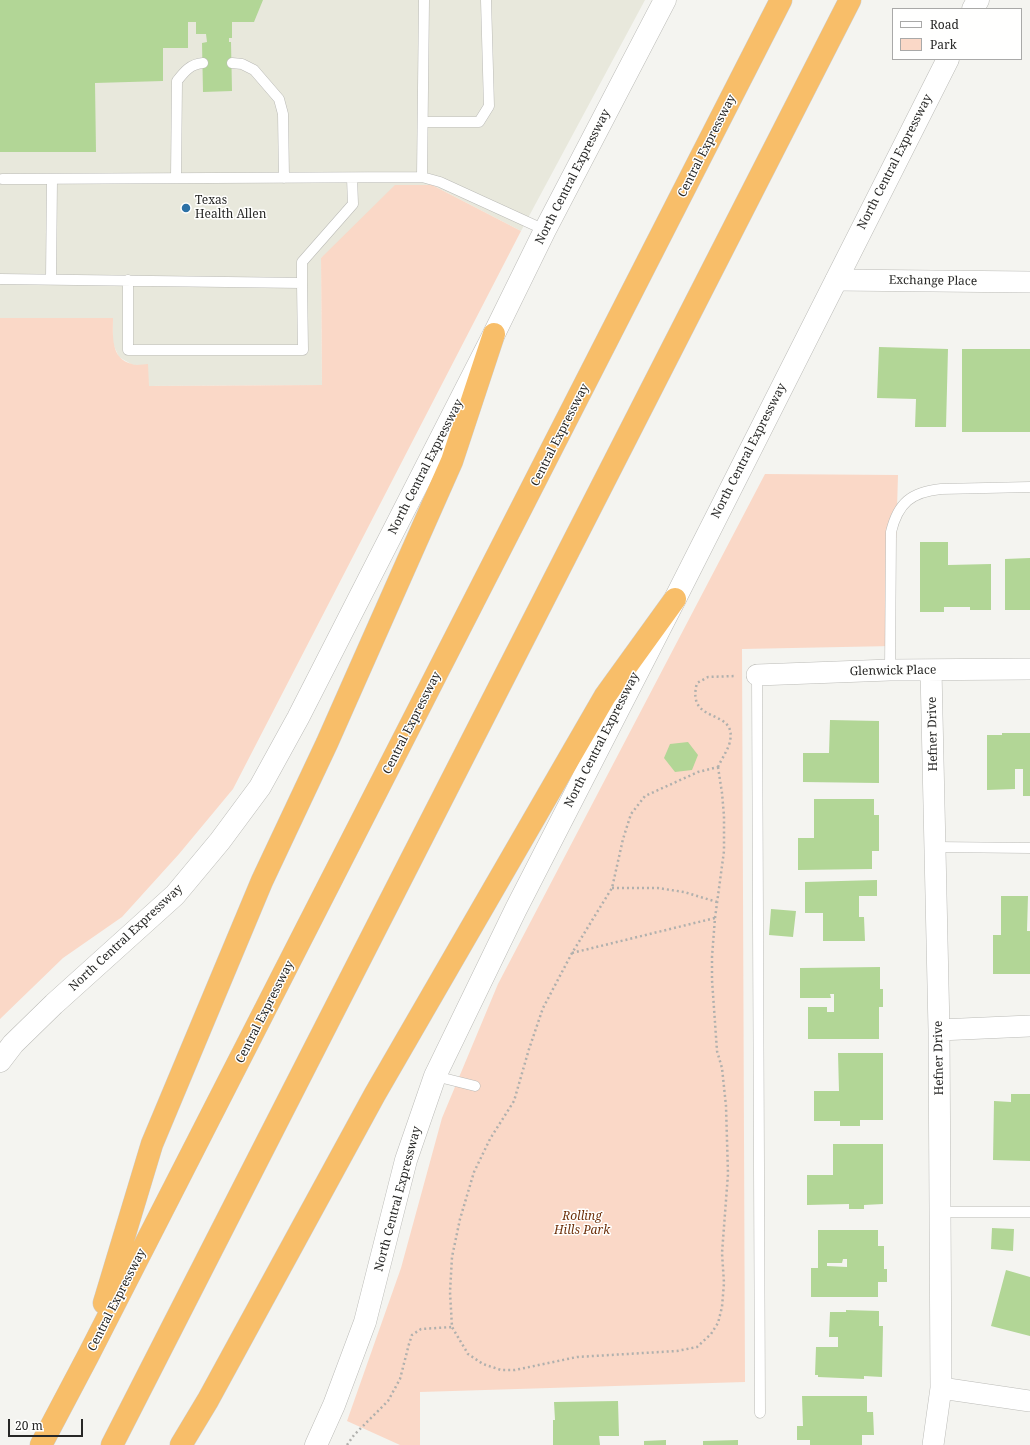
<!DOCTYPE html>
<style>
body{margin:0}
#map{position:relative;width:1030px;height:1445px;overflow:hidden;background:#f4f4f0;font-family:"Noto Serif",serif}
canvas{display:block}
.legend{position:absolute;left:892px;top:8px;width:130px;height:52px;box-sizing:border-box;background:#fffffe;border:1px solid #a9a9a8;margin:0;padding:5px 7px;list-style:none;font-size:12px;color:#272726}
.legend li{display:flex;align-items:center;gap:8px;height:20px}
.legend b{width:20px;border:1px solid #a9a9a8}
.scale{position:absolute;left:8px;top:1419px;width:75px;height:18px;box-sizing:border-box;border:2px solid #272726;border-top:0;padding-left:5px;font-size:12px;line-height:14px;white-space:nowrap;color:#272726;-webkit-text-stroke:3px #fffffe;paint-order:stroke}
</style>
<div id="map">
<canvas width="1030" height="1445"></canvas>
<ul class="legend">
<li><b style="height:5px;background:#fff"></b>Road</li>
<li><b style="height:11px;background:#fad8c7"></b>Park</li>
</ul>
<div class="scale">20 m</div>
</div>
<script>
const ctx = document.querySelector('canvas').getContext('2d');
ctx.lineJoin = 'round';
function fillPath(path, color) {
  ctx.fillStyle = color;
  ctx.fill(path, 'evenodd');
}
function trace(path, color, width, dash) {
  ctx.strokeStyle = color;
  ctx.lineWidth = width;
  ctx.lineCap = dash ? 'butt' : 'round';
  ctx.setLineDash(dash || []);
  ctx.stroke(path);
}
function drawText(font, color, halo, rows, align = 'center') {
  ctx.font = font + ' "Noto Serif",serif';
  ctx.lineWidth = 3;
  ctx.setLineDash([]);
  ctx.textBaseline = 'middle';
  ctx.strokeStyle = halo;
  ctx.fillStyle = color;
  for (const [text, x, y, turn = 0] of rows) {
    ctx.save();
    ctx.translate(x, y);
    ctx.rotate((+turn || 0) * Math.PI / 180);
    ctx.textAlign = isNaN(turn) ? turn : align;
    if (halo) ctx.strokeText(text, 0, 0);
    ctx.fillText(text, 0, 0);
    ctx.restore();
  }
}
fillPath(new Path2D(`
 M0 0H645L521 231 432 185 321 258 322 385 148 386 131 364 119 357 113 344V318H0Z`), '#e8e8dc');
fillPath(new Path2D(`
 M395 185H432L521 231 233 789 179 854 122 917 63 958 0 1019V318H113C113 335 110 359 132 364 136 366 143 364 148 364L149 386 322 385 321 258Z
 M765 474 898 475 893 646 742 649 745 1382 420 1392V1445H400L347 1421 401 1268 442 1118 498 984Z`), '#fad8c7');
fillPath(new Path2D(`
 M0 0H263L254 22H232V38H229V42H231L232 91 203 92 202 43 207 42 206 34H196V22H188V48H163V81L95 83 96 152H0Z
 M879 347 948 349 946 427H915L916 399 877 398Z
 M962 349H1030V432H962Z
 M920 542H948V565L991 564V610H970V607H944V612H920Z
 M1030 558V610H1005V559Z
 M830 720 879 721V783L803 782V753H829Z
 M1002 733H1030V796H1023V769H1015V789L987 790V735H1002Z
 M688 742 698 755 692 770 675 772 664 758 670 744Z
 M814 799H874V815H879V851H872V869L798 870V838H814Z
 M877 880V896H859V917H864L865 941H823V913H805V882Z
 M1001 896H1028L1027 931H1030V974H993V935H1001Z
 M771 909 796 911 793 937 769 935Z
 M880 967V989H883V1007H879V1039H808V1007H827V1012H834V994H830L831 998H800V968Z
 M838 1053H883V1120H860V1126H840V1121H814V1091H839Z
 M1011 1094H1030V1161L993 1160 994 1101 1011 1102Z
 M833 1144H883V1204L864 1205V1209H849V1204L807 1205V1175H833Z
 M992 1228 1014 1229 1013 1251 991 1249Z
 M818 1230H878V1246H884V1269H887V1282H878V1297H811V1268H818ZM843 1259H847V1267L827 1266V1263H842Z
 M1006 1270 1030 1277V1336L991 1326Z
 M846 1310 879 1311V1326H883L882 1377 864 1376V1379L818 1377V1375H815L816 1347H838V1337H829L830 1312H846Z
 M802 1396H867V1412H873L874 1435H862V1445H810V1440H797V1426H803Z
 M618 1401 619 1436H599L600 1445H553V1420H555L554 1402Z
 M666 1440V1445H644V1441Z
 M738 1440V1445H703V1441Z`), '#b2d696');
const lane = new Path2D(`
 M232 63 242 64 254 70 279 99 283 114 284 178
 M423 122H479L489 106 486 0
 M422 177 424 0
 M176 178 177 81C184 72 190 64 203 63
 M2 179 422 177 440 182 545 230
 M0 279 302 283V262L353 204 352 178
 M51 279 52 179
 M128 280V350H303L302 283
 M890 670 891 532C898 503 911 492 941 489L1030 487
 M757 675 760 1413
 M935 847 1030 848
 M435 1076 475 1086
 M940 1212H1030`);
const street = new Path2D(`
 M836 280 1030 282
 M931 670 939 1030 941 1388 933 1445
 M757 675 890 670 1030 669
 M939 1030 1030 1026
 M941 1388 1030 1401`);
const secondary = new Path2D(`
 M973 9 978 0
 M0 1061 13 1044 54 1004 175 895 220 841 260 787 298 718 494 334 545 230 665 0
 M316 1445 334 1405 365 1322 406 1160 435 1076 516 909 675 599 948 59`);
const highway = new Path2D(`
 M104 1303 152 1144 262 881 327 743 452 461 494 334
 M41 1445 88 1356 781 0
 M112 1445 850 0
 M181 1445 208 1400 375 1094 605 696 675 599`);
trace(lane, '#bbbbb7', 11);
trace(street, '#bbbbb7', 22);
trace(secondary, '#bbbbb7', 23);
trace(highway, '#cfcfcf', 23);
trace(new Path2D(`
 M718 767 722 793 724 816V851L715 918 712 957V980L717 1051 722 1068 726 1106 728 1174 722 1253 724 1283 722 1307 718 1323 711 1334 697 1347 677 1351 577 1357 515 1370H501L483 1364 468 1354 452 1327 450 1292 452 1257 460 1219 474 1172 490 1139 514 1101 529 1049 543 1008 572 953 612 888 623 839 631 814 645 796 698 772Z
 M718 767C721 760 726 753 729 745 741 706 685 727 697 683L708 677 735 676
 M612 888H658L684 892 717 902
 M572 953 715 918
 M347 1445 354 1435 388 1401 400 1379 409 1344 412 1335 421 1329 452 1327`), '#b0b0ad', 2.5, [2, 3]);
trace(lane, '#fff', 10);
trace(street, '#fff', 21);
trace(secondary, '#fff', 22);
trace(highway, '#f8be69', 22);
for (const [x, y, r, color] of [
 [186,208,5,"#2c71a6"]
]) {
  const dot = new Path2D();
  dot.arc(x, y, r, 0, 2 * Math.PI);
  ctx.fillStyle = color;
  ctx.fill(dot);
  trace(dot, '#fffffe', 1.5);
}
drawText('12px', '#272726', '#fffffe', [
 ["Central Expressway",707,146,-63],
 ["North Central Expressway",895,162,-63],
 ["North Central Expressway",573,177,-63],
 ["Exchange Place",933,281,1],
 ["Central Expressway",560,435,-63],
 ["North Central Expressway",749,451,-63],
 ["North Central Expressway",426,467,-63],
 ["Glenwick Place",893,671,-1],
 ["Central Expressway",412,723,-63],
 ["Hefner Drive",933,734,-91],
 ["North Central Expressway",602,740,-63],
 ["North Central Expressway",126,938,-43],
 ["Central Expressway",265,1012,-63],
 ["Hefner Drive",939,1058,-91],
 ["North Central Expressway",398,1199,-75],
 ["Central Expressway",117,1300,-63]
]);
drawText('12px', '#272726', '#fffffe', [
 ["Texas",195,201],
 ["Health Allen",195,215]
], 'left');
drawText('italic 12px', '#6d300a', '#fffffe', [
 ["Rolling",582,1217],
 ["Hills Park",582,1231]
]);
</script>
